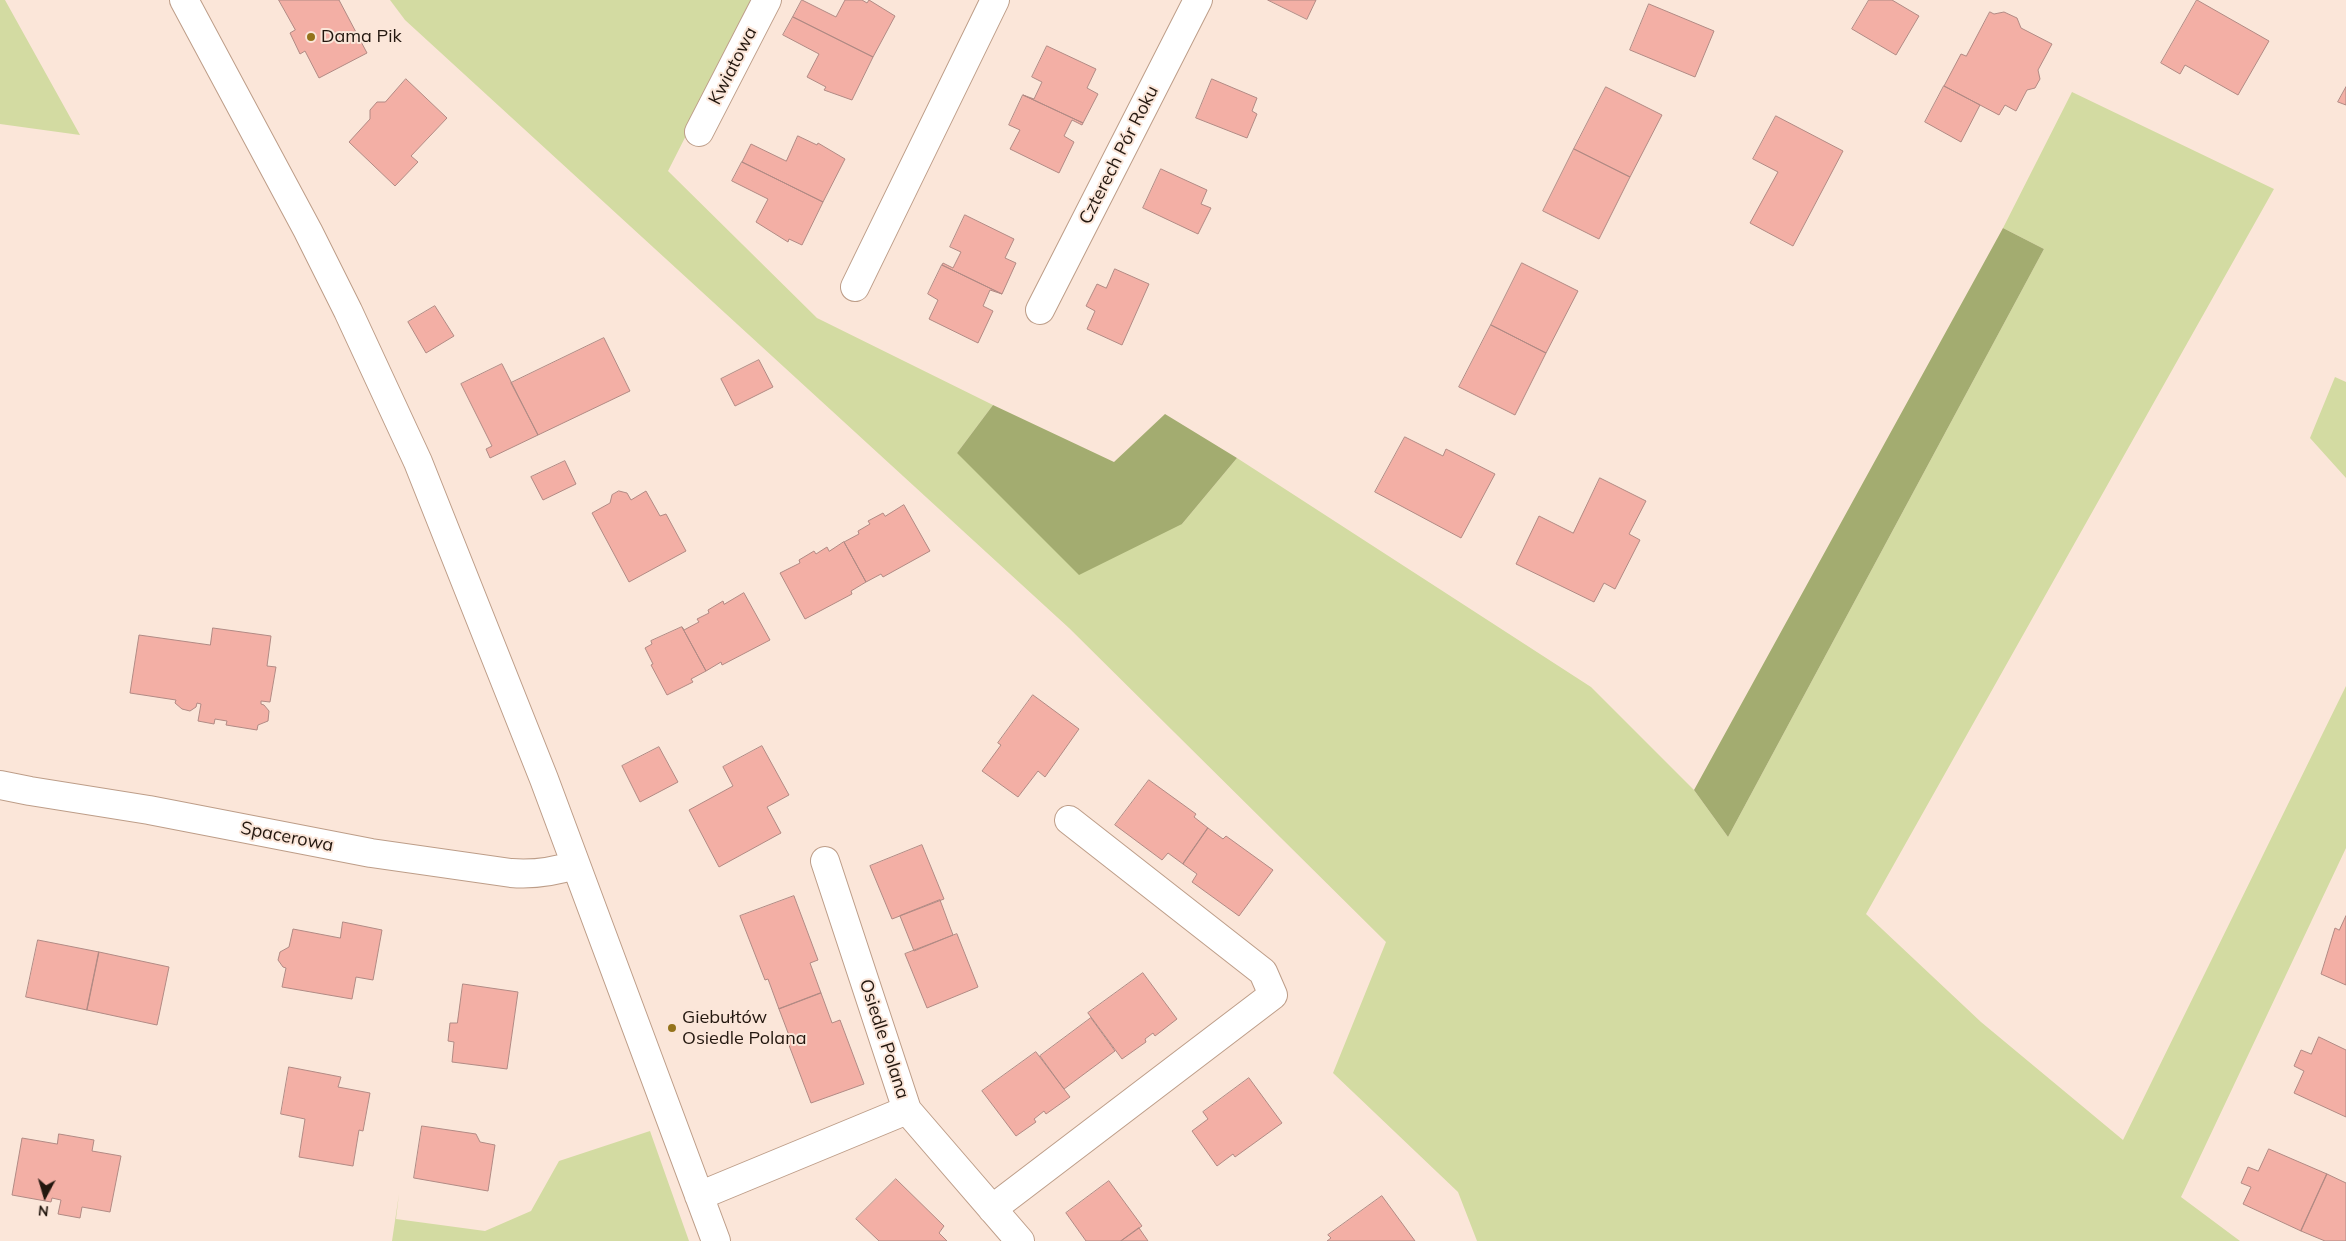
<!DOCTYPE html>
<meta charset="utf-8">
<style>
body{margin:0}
#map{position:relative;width:2346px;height:1241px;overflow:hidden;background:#fbe6d9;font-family:Mulish,sans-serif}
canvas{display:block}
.north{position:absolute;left:20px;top:1171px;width:50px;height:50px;-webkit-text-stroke:4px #fbe6d9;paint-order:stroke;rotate:186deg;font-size:14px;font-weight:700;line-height:20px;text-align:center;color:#23170f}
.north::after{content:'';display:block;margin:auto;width:18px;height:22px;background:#23170f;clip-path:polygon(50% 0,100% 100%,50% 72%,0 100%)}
</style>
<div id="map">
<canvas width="2346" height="1241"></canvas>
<div class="north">N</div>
</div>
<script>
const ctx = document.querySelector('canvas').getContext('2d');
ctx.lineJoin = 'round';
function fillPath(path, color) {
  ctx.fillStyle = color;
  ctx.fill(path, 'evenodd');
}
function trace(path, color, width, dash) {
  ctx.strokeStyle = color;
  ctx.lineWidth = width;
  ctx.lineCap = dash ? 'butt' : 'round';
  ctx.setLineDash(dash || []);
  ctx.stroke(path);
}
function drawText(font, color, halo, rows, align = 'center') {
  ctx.font = font + ' Mulish,sans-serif';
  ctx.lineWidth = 4;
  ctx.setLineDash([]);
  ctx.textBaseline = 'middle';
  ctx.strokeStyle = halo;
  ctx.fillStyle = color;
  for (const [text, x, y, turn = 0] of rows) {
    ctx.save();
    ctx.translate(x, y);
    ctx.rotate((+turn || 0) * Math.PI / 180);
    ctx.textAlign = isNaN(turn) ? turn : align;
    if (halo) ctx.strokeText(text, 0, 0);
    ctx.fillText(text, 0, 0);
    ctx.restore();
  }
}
fillPath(new Path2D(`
 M0 0H5L80 135 0 124Z
 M390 0H755L668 171 817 318 993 405 957 453 1182 524 1237 458 1591 687 1694 790 1728 837 2044 249 2003 228 2072 92 2274 189 1866 914 1981 1022 2123 1140 2346 686V848L2181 1197 2240 1241H1477L1458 1192 1333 1073 1386 942 1069 628 405 20Z
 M2335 377 2346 382V478L2310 438Z
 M650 1131 689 1241H392L399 1194 396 1219 485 1231 531 1211 559 1161Z`), '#d3dba2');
fillPath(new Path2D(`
 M2003 228 2044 249 1728 837 1694 790Z
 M993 405 1114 462 1165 414 1237 458 1182 524 1079 575 957 453Z`), '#a3ac70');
const building = new Path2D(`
 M279 0H339L367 53 319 78 305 51 300 54 290 33 295 30Z
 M802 0 836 17 845 0H862L867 3 869 0 895 16 873 57 793 17Z
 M1268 0H1316L1307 19Z
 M1869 0H1892L1919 16 1896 55 1852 29Z
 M2197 0 2269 41 2238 95 2185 65 2180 74 2161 63Z
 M1649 4 1714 31 1695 77 1630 50Z
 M1990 12 1994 14 2004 12 2017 18 2021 28 2052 44 2038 70 2040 79 2035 88 2027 90 2016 111 2005 105 1999 115 1944 86 1961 54 1966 56Z
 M793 17 873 57 852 100 824 90 826 87 807 77 819 54 783 35Z
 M1047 46 1096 69 1087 88 1098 94 1083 123 1023 95 1034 99 1042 82 1032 77Z
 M406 79 447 118 411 156 418 162 395 186 349 142 370 119V110L377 102H385Z
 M1212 79 1257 98 1252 111 1257 114 1247 138 1196 118Z
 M1944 86 1980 105 1961 142 1925 122Z
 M1606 87 1662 115 1630 177 1574 149Z
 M2346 87V105L2338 102Z
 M1023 95 1083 123 1082 125 1072 120 1064 136 1074 142 1059 173 1010 149 1020 130 1009 125Z
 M1776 116 1843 151 1793 246 1750 223 1778 172 1753 159Z
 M798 136 817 145 818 143 845 159 823 202 742 162 751 144 786 161Z
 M1574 149 1630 177 1599 239 1543 211Z
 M742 162 823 202 802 245 789 239 788 242 756 222 768 199 732 181Z
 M1161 169 1207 190 1201 204 1211 208 1198 234 1143 208Z
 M965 215 1014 239 1005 258 1016 263 1002 294 942 265 943 263 953 268 961 252 950 247Z
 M1522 263 1578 291 1546 353 1491 325Z
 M942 265 1002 294 990 290 983 306 993 311 978 343 929 319 938 300 928 294Z
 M1115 269 1149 284 1122 345 1087 329 1095 311 1086 306 1097 284 1106 288Z
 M435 306 454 336 426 353 408 322Z
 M1491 325 1546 353 1515 415 1459 387Z
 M604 338 630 391 538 435 511 383Z
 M759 360 773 387 735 406 721 379Z
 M502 364 538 435 490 458 486 449 492 446 461 384Z
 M1405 437 1443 456 1446 449 1495 474 1461 538 1375 492Z
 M565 461 576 484 543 500 531 477Z
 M1600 478 1646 501 1629 534 1640 540 1615 589 1604 583 1594 602 1516 564 1539 516 1573 533Z
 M619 491 627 493 631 500 646 491 660 516 666 514 686 551 629 582 592 513 610 503 612 495Z
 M904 505 930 551 883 577 881 574 866 582 844 542 859 534 858 531 870 524 868 521 883 513 885 516Z
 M844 542 866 582 851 591 852 594 805 619 780 573 800 563 799 560 814 551 816 554 827 547 829 551Z
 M744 593 770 640 722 665 721 662 706 671 682 627 684 630 699 622 697 619 709 613 708 610 723 601 724 604Z
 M682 627 706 671 691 679 693 682 667 695 651 665 653 664 645 648 652 644 651 641Z
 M213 628 271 636 267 666 276 667 270 702 261 701V704L264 705 269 711 268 721 258 725 257 730 226 725 227 721 215 719 214 724 198 721 201 704 197 703 196 707 190 711 182 709 175 703 176 700 130 693 139 635 210 645Z
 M1033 695 1079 729 1045 777 1038 771 1018 797 982 771 1001 745 998 743Z
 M762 746 789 795 767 807 781 833 719 867 689 810 733 786 723 767Z
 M659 747 678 782 640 802 622 766Z
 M1149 780 1196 814 1194 817 1208 828 1183 864 1168 853 1162 860 1115 825Z
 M1208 828 1223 839 1226 836 1273 870 1239 916 1192 882 1197 874 1183 864Z
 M922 845 944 899 892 919 870 866Z
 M794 896 818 960 810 963 821 993 779 1009 768 979 765 980 740 916Z
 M940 900 953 935 914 951 900 916Z
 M2346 916V985L2321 974 2335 928 2339 930Z
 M343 922 382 930 373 980 356 977 352 999 282 987 286 968 283 967 278 960 280 952 289 947 293 929 340 938Z
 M957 934 978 987 927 1008 905 954Z
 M38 940 99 952 87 1010 26 997Z
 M99 952 169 967 157 1025 87 1010Z
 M1143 973 1177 1019 1155 1036 1153 1033 1145 1039 1146 1042 1122 1059 1088 1013Z
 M463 984 518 992 507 1069 452 1062 454 1042 448 1041 450 1023H457Z
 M821 993 832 1023 840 1020 864 1084 811 1103 787 1040 790 1038 779 1009Z
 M1091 1018 1115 1051 1064 1089 1040 1056Z
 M2319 1037 2346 1050V1117L2294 1093 2304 1071 2294 1066 2301 1050 2311 1054Z
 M1036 1052 1070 1097 1046 1114 1044 1111 1034 1119 1036 1122 1016 1136 982 1091Z
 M289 1067 341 1077 338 1087 370 1093 363 1131 359 1130 353 1166 299 1157 305 1119 281 1114Z
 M1249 1078 1282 1123 1235 1157 1233 1154 1217 1166 1192 1131 1208 1119 1203 1112Z
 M422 1126 476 1134 480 1142 495 1145 488 1191 414 1178Z
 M59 1134 94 1140 92 1151 121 1156 110 1212 82 1207 80 1218 58 1214 61 1200 52 1198 51 1202 12 1195 22 1138 57 1144Z
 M2269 1149 2327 1174 2301 1231 2243 1204 2251 1187 2241 1183 2248 1167 2258 1171Z
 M2327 1174 2346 1183V1241H2325L2301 1231Z
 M896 1179 944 1226 939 1233 947 1241H879L856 1219Z
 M1109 1181 1142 1226 1121 1241H1086L1066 1213Z
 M1382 1196 1415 1241H1327L1331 1238 1328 1235Z
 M1139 1228 1148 1241H1121Z`);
fillPath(building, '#f3afa5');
trace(building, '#b18a84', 1);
const minor = new Path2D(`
 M184 0 308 231 348 311 418 462 544 779 716 1241
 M699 132 767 0
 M855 287 995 0
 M1040 310 1198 0
 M0 785 30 791 149 810 371 853 511 873C534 875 553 872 575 865
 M825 861 907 1110 1020 1241
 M699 1196 907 1110
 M992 1209 1273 995 1263 972 1069 820`);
trace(minor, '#bd9d88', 30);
trace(minor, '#fff', 28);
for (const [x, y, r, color] of [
 [311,37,5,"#94731b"],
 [672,1028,5,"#94731b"]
]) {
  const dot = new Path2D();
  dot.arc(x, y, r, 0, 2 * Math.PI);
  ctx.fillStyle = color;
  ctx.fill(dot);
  trace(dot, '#fbe6d9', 2);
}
drawText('18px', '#23170f', '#fbe6d9', [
 ["Dama Pik",321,37],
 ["Giebułtów",682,1018],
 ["Osiedle Polana",682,1039]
], 'left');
drawText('18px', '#23170f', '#fbe6d9', [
 ["Kwiatowa",733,66,-63],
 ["Czterech Pór Roku",1119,155,-63],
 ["Spacerowa",287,837,11],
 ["Osiedle Polana",884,1039,72]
]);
</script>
